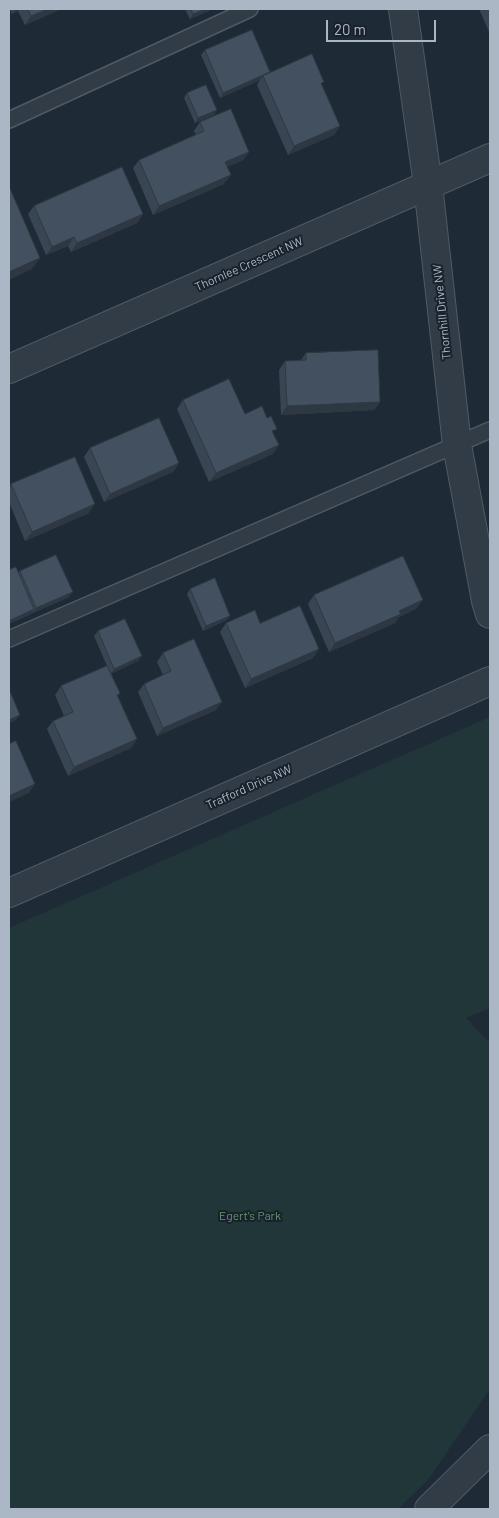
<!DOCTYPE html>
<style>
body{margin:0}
#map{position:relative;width:499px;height:1518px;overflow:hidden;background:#1f2a37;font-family:Barlow,sans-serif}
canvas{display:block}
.frame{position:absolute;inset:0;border:10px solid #acb7c5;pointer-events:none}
.scale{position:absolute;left:326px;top:20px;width:110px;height:22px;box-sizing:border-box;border:2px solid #acb7c5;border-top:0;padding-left:6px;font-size:15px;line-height:18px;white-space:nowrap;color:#acb7c5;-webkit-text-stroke:4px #18212c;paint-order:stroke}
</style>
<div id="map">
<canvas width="499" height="1518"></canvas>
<div class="frame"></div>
<div class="scale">20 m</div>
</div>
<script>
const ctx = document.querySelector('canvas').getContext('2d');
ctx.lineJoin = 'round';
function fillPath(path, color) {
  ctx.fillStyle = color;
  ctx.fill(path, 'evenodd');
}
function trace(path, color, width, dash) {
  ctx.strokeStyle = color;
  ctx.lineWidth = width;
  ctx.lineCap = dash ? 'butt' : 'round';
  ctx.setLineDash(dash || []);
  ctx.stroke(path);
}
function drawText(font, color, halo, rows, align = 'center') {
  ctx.font = font + ' Barlow,sans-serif';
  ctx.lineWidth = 4;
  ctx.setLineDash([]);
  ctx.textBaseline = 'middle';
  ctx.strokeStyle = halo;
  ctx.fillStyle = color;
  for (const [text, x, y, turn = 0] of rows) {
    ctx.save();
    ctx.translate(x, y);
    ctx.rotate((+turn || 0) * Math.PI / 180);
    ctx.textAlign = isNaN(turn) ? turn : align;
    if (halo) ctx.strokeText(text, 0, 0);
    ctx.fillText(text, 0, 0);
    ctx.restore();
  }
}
fillPath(new Path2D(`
 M490 717V1008L466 1018 490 1043V1389L428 1480 398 1509H9V928Z`), '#213638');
const lane = new Path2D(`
 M9 120 250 9
 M9 639 490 430`);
const street = new Path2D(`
 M403 9 428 185 457 445 486 601 490 614
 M9 369 490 158
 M9 893 490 681
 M429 1509 490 1449`);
trace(lane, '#505a66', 18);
trace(street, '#505a66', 30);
trace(lane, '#323c47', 15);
trace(street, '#323c47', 28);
fillPath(new Path2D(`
 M10 9H61L25 25 18 11 12 14Z
 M185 9H213L190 19Z
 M479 9H490V34Z
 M205 50 270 72 322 85 340 126 334 135 288 155 257 85 260 80 220 98 201 55Z
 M187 93 214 115 195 123 184 98Z
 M200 122 249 152 243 160 227 167 224 184 153 215 133 168 139 160 196 135 194 131Z
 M34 206 143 214 137 223 71 252 68 246 46 255 28 214Z
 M306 353 380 402 374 410 281 415 279 370 285 361 301 360Z
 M183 400 245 414 274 434 273 454 209 482 177 409Z
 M90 448 179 463 173 472 104 502 84 457Z
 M11 484 89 513 25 541 9 502V488Z
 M9 570 18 574 20 571 69 597 33 613 32 612 31 614 9 624Z
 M190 589 227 620 203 631 187 594Z
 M314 595 416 609 399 617 395 623 329 652 308 604Z
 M226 623 313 658 245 688 220 632Z
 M98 631 138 661 111 673 120 693 118 696 137 739 131 748 68 776 47 729 53 721 64 716 55 695 61 686 107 666 94 636Z
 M163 653 216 710 157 736 138 692 144 684 163 675 157 662Z`), '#394552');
fillPath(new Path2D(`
 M16 9H20L18 11 12 14Z
 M48 9H61L25 25 31 16Z
 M206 9H213L190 19 193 14Z
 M270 72 263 76 260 80 220 98 223 93Z
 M217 110 214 115 195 123 198 118Z
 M340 126 334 135 288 155 294 146Z
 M249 152 243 160 219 171 225 162Z
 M231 175 224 184 153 215 159 206Z
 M143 214 137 223 71 252 77 243Z
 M74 237 68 246 46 255 52 247Z
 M40 258 32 269 9 280V272Z
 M380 402 374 410 281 415 287 406Z
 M279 445 273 454 209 482 216 473Z
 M179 463 173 472 104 502 110 494Z
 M95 504 89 513 25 541 32 532Z
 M73 592 69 597 33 613 36 608Z
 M423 600 416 609 399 617 395 623 329 652 335 643 399 611Z
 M34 609 31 614 9 624V621Z
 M230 616 227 620 203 631 206 626Z
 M319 649 313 658 245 688 251 679Z
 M142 656 138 661 111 674 114 669Z
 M222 702 216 710 157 736 163 728Z
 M20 715 16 720 9 723V720Z
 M137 739 131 748 68 776 74 767Z
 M35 784 29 793 9 802V796Z`), '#2e3842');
const building = new Path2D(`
 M28 9H48L31 16Z
 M191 9H206L193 14Z
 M252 30 270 72 223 93 205 50Z
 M312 54 324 82 321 83 340 126 294 146 263 76Z
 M206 85 217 110 198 118 187 93Z
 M231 109 249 152 225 162 231 175 159 206 139 160 204 131 200 122Z
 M122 167 143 214 77 243 74 237 52 247 34 206Z
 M9 186 40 258 9 272Z
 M378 350 380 402 287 406 285 361 306 360V353Z
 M229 379 245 414 262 406 267 418 271 416 277 429 272 431 279 445 216 473 183 400Z
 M159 418 179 463 110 494 90 448Z
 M75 457 95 504 32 532 11 484Z
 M56 555 73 592 36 608 20 571Z
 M403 556 423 600 399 611 401 614 335 643 314 595Z
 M16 567 34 609 9 621V570Z
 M215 578 230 616 206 626 190 589Z
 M300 606 319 649 251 679 226 623 255 610 260 623Z
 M125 619 142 656 114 669 98 631Z
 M194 639 222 702 163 728 144 684 171 671 163 653Z
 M107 666 120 693 117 695 137 739 74 767 53 721 73 712 61 686Z
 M9 689 20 715 9 720Z
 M16 741 35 784 9 796V744Z`);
fillPath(building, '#42505f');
trace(building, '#2e3842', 1);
drawText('12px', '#acb7c5', '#18212c', [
 ["Thornlee Crescent NW",249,264,-24],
 ["Thornhill Drive NW",442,312,-96],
 ["Trafford Drive NW",249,787,-24]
]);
drawText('12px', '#64956d', '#18212c', [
 ["Egert's Park",250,1216]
]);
</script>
